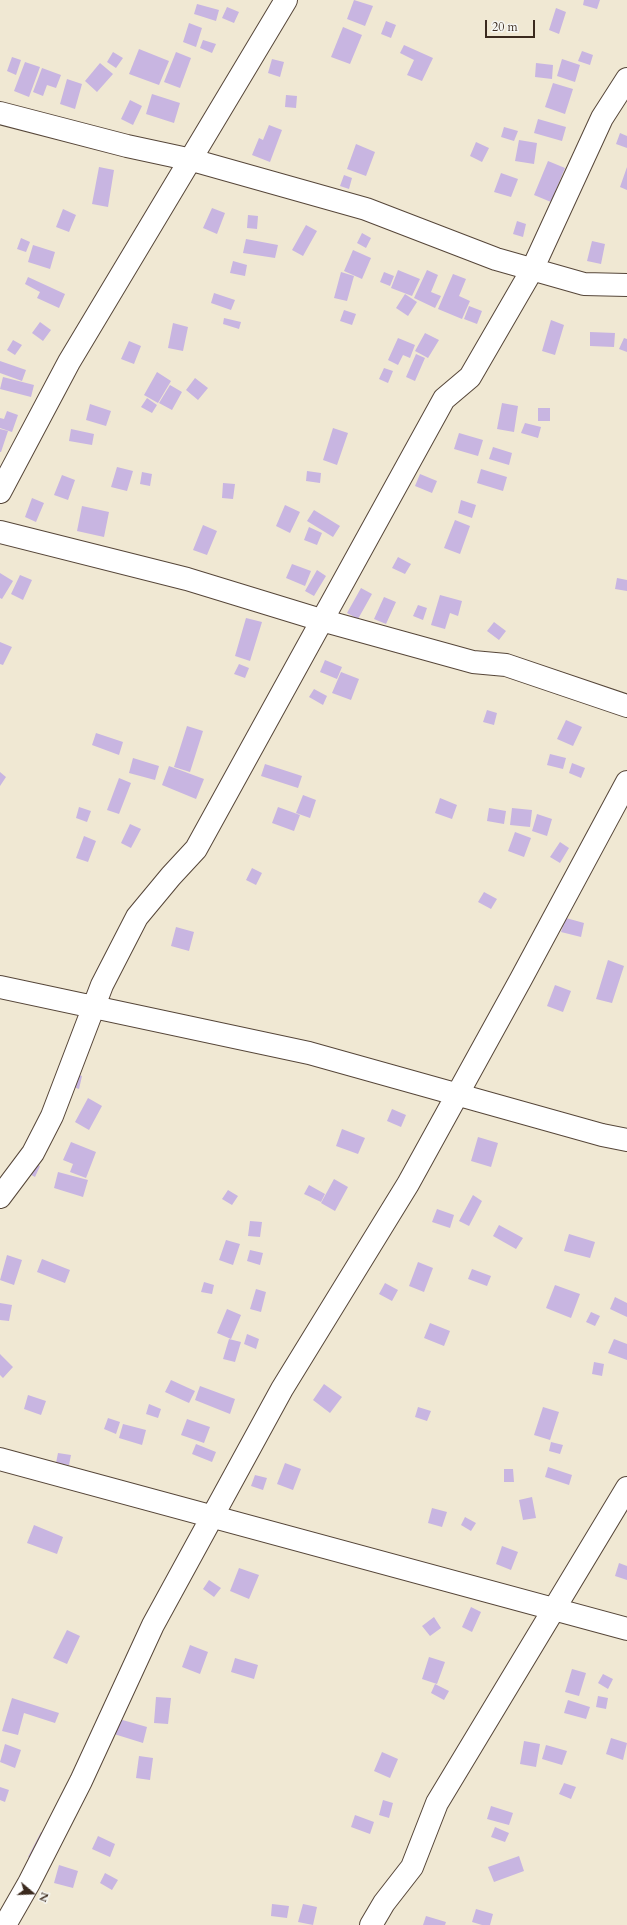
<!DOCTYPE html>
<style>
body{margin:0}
#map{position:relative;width:627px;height:1925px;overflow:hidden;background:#f0e8d3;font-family:Cardo,serif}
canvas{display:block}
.north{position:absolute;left:12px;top:1873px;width:40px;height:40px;-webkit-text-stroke:3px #f6f6f2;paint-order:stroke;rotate:109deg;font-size:11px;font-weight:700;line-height:16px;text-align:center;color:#3b2a1e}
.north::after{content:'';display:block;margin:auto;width:14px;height:18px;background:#3b2a1e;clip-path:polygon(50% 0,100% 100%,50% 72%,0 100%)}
.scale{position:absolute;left:485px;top:20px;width:50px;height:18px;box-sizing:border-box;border:2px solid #3b2a1e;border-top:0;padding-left:5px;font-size:12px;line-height:14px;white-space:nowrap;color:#3b2a1e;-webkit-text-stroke:3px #f6f6f2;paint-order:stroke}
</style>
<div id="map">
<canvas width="627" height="1925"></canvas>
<div class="north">N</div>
<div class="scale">20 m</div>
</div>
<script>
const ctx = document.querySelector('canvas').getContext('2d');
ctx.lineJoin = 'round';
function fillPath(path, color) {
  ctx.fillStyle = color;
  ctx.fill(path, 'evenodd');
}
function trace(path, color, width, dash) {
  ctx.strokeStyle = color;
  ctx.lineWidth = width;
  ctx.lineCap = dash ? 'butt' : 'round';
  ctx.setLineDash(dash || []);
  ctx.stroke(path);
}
fillPath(new Path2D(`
 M354 0 373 6 365 26 347 19Z
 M584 0H600L597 9 583 5Z
 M197 4 219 10 216 21 194 14Z
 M227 7 239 12 234 23 222 18Z
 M556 8 566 12 559 34 549 30Z
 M386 21 396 25 391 38 381 34Z
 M189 23 202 28 196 47 183 42Z
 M343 27 362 35 350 64 331 57Z
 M203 40 216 44 212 53 200 48Z
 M404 45 433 58 422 81 407 75 414 60 400 53Z
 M139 49 169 61 159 85 129 74Z
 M582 51 593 55 590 65 578 61Z
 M113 52 123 58 116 68 107 62Z
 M176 52 191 58 180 88 164 82Z
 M12 57 21 60 16 75 7 71Z
 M272 59 284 62 280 77 268 73Z
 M562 59 580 65 575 82 557 76Z
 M25 62 40 67 29 97 14 91Z
 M100 63 113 74 97 92 85 81Z
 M536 63 553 65 552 79 535 77Z
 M42 68 61 75 56 88 47 85 43 96 33 92Z
 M67 79 82 84 75 109 60 104Z
 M553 83 573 89 565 114 545 107Z
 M152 94 180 103 174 123 146 114Z
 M286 95 297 96 296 108 285 107Z
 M130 100 142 106 133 125 121 119Z
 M538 119 566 127 562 141 534 133Z
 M269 125 282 130 270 162 252 155 259 138 263 140Z
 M504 127 518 131 514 141 501 137Z
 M620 133 627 136V148L616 144Z
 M519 140 537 143 534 164 515 161Z
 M476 142 489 148 482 162 470 156Z
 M356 144 375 152 366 176 347 169Z
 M548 161 565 168 551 202 534 195Z
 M99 167 114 170 108 207 92 204Z
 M627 167V190L620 187Z
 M501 173 518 179 511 197 494 192Z
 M344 175 352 178 349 189 340 186Z
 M212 208 225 213 217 234 203 228Z
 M63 209 76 215 69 232 56 227Z
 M248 215 258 216 257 229 247 228Z
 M517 221 526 224 523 237 513 234Z
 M306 225 317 231 303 256 292 250Z
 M362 233 371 238 366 248 357 243Z
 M21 238 30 242 26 252 17 249Z
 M246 239 278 245 275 258 243 253Z
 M592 241 605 244 601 264 587 261Z
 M33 245 55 252 50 269 28 262Z
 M353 250 371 258 362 279 344 271Z
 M233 261 247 265 245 276 230 273Z
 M398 270 420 279 412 296 391 288Z
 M427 270 438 275 431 292 441 296 435 308 414 298Z
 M341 272 354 276 347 301 334 298Z
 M384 272 394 276 390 286 380 282Z
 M453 274 466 279 459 296 470 301 462 319 438 309Z
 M28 277 65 294 59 308 37 298 40 292 25 284Z
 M214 293 235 300 231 310 211 303Z
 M405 294 417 302 408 316 396 308Z
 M469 306 482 311 477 324 464 319Z
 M344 310 356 314 352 325 340 321Z
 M224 318 241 322 239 329 223 324Z
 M551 320 564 325 555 355 542 351Z
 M40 322 51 330 43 341 32 333Z
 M173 323 188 327 183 351 168 348Z
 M590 332 615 333 614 347 590 346Z
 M425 333 439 340 428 358 415 351Z
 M398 338 415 345 410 358 403 355 398 365 388 360Z
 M624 338 627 339V352L619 349Z
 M13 340 22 345 15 355 7 350Z
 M129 341 141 346 134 364 121 359Z
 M416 354 425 358 415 381 406 377Z
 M0 361 26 370 22 381 0 373Z
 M384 368 393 371 388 383 379 379Z
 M157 372 171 381 158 403 144 395Z
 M3 377 34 385 31 397 0 389Z
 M195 378 208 388 198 400 186 390Z
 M170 385 182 392 172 410 159 403Z
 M147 398 157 405 152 413 141 407Z
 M502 403 518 406 514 432 497 429Z
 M90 404 111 411 106 426 86 420Z
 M538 408H550V421H538Z
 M7 411 18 415 12 432 0 428V418L4 419Z
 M525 423 541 427 538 438 521 433Z
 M333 428 348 433 337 465 323 460Z
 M0 429 8 431 1 452H0Z
 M71 429 94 434 92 445 69 441Z
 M459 433 483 440 478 456 454 449Z
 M493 447 512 453 509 465 489 459Z
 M117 467 133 471 127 491 111 487Z
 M481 469 507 477 503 491 477 483Z
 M307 471 321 473 320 483 306 481Z
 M142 472 152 474 150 486 140 484Z
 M420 474 437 481 432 493 415 486Z
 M62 475 75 480 68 500 54 495Z
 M223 483 235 484 233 499 222 498Z
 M32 498 44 503 36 522 25 517Z
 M461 500 476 505 472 518 458 513Z
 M285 505 300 512 290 533 276 526Z
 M82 506 109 512 104 537 77 531Z
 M314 510 340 526 333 537 307 521Z
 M455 520 470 526 460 554 444 548Z
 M203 525 217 531 207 555 193 550Z
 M309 527 322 533 317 545 304 540Z
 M398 557 411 564 405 574 392 568Z
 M292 564 311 571 305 586 286 578Z
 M317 570 326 576 314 596 305 591Z
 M0 573 13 581 2 599 0 598Z
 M20 575 32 580 23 600 11 594Z
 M617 578 627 580V591L615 589Z
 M361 588 372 594 358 619 347 613Z
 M440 595 462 601 458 616 450 613 445 629 431 625Z
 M384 597 396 602 386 624 374 619Z
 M418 605 427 608 423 620 413 616Z
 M246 618 262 622 250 661 235 656Z
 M494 622 506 631 499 640 487 631Z
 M0 642 12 647 3 665 0 664Z
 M325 660 342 667 337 679 320 672Z
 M239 664 249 668 245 678 234 674Z
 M341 672 359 679 351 700 332 693Z
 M314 689 327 696 323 705 309 697Z
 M487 710 497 713 494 725 483 722Z
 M566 720 582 727 573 746 557 739Z
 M187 726 203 731 190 772 174 767Z
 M96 733 123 742 119 755 92 745Z
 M550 754 566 758 563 769 547 765Z
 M133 758 159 766 155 780 129 773Z
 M572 763 585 768 581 778 569 773Z
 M265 764 302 776 298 788 261 776Z
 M169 766 204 779 196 799 162 785Z
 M0 772 6 777 0 786Z
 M119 778 131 783 119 814 107 810Z
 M303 795 316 800 310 818 296 813Z
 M440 798 457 805 452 819 435 813Z
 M79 807 91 811 87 822 76 818Z
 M278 807 300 815 294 831 272 823Z
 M489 808 506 811 504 824 487 821Z
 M512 808 532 810 530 827 510 825Z
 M537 814 552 819 547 836 532 831Z
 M130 824 141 829 131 848 121 843Z
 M515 832 531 838 524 857 508 851Z
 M84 836 96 841 88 862 76 858Z
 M560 842 569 848 560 863 550 857Z
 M252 868 262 873 256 885 246 880Z
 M484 892 497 899 491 909 478 902Z
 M566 918 584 923 581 937 561 932Z
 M176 927 194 932 189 951 171 946Z
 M608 960 624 966 612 1003 596 999Z
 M555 985 571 991 563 1012 547 1006Z
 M73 1073 82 1076 79 1089 68 1085Z
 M88 1098 102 1106 89 1130 75 1122Z
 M392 1109 406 1115 401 1127 387 1121Z
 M342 1129 365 1138 358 1154 336 1146Z
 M478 1137 498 1143 491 1167 471 1161Z
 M71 1142 96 1152 86 1178 70 1172 73 1164 63 1160Z
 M30 1161 40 1166 35 1177 24 1171Z
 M58 1172 88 1180 83 1197 54 1188Z
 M334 1179 348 1187 335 1211 321 1203Z
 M309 1185 325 1194 321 1202 304 1194Z
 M228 1190 238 1196 232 1205 222 1199Z
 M473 1195 482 1201 469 1226 459 1221Z
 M437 1209 454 1215 450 1228 432 1222Z
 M250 1221 262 1222 260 1237 248 1236Z
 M499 1225 523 1238 516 1249 493 1236Z
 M569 1234 595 1242 590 1258 564 1251Z
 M226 1240 240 1244 233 1265 219 1260Z
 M250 1250 263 1253 260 1265 247 1261Z
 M7 1255 22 1260 14 1285 0 1280Z
 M42 1259 70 1270 65 1283 37 1272Z
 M418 1262 433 1268 424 1292 409 1286Z
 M472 1269 491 1276 487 1286 468 1279Z
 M204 1282 214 1285 212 1294 201 1292Z
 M385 1283 398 1290 392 1301 379 1294Z
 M555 1285 580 1294 571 1318 546 1308Z
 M256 1289 266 1292 261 1312 250 1309Z
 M615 1297 627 1303V1317L610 1309Z
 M0 1303 12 1305 9 1321 0 1320Z
 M227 1309 241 1315 231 1339 217 1333Z
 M591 1312 600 1316 595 1326 586 1322Z
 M430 1323 450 1331 444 1346 424 1338Z
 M247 1334 259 1339 256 1349 244 1344Z
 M229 1339 241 1342 235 1362 223 1359Z
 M614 1339 627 1344V1360L608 1353Z
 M0 1354 13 1367 3 1378 0 1375Z
 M594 1362 604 1364 602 1376 592 1374Z
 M171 1380 195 1391 189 1403 165 1392Z
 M324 1384 342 1397 330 1413 313 1400Z
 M200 1386 235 1399 230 1414 195 1400Z
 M28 1395 46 1401 41 1415 24 1409Z
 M149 1404 161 1409 158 1418 146 1414Z
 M418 1407 431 1411 427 1421 415 1417Z
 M543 1407 559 1412 550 1440 534 1435Z
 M108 1418 120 1422 116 1434 104 1429Z
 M187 1419 210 1427 204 1443 181 1435Z
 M123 1424 146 1430 142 1445 119 1438Z
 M551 1442 563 1445 560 1454 549 1451Z
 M196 1444 216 1452 212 1462 192 1454Z
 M58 1453 71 1455 69 1465 56 1463Z
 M285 1463 301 1469 293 1490 277 1484Z
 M548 1467 572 1475 569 1485 545 1477Z
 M504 1469H513L514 1482H504Z
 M255 1475 267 1478 263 1490 251 1486Z
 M532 1497 536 1518 523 1520 519 1500Z
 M432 1508 447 1512 442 1527 428 1523Z
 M465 1517 476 1523 471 1531 461 1525Z
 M34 1525 63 1537 57 1554 27 1543Z
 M502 1546 518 1552 511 1570 496 1564Z
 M619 1563 627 1566V1580L615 1576Z
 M239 1568 259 1575 249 1599 230 1591Z
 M209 1580 221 1588 214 1597 203 1589Z
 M471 1607 481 1612 472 1632 462 1627Z
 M434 1617 441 1628 430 1636 422 1626Z
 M67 1630 80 1636 67 1664 53 1658Z
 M190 1645 208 1652 200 1674 182 1667Z
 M429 1657 445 1662 437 1684 422 1679Z
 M235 1658 258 1665 254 1679 231 1672Z
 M572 1669 586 1673 579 1696 565 1692Z
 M603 1674 613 1679 608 1689 598 1683Z
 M435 1684 449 1691 444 1700 431 1693Z
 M598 1696 608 1698 606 1709 596 1707Z
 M156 1697 171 1698 168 1724 154 1723Z
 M12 1698 59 1713 55 1723 24 1713 18 1735 2 1731Z
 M568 1700 590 1707 586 1719 564 1713Z
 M119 1719 147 1727 143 1743 114 1734Z
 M611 1738 627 1743 623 1760 606 1754Z
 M524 1741 540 1744 536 1767 520 1764Z
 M5 1744 21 1750 15 1768 0 1762Z
 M546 1745 567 1751 562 1765 542 1759Z
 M382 1752 398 1759 390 1778 374 1771Z
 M139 1756 153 1758 150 1780 136 1778Z
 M564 1783 576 1787 571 1799 559 1794Z
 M0 1787 9 1790 5 1802 0 1800Z
 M383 1800 393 1803 389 1818 379 1815Z
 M491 1806 513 1813 509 1825 487 1819Z
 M355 1815 374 1822 370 1834 351 1827Z
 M495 1827 509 1833 505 1842 491 1837Z
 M41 1832 51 1837 38 1862 28 1857Z
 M98 1836 115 1844 110 1857 92 1849Z
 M519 1856 524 1871 494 1882 488 1867Z
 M59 1865 78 1871 73 1888 54 1883Z
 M105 1873 118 1880 112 1890 100 1883Z
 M272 1904 289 1906 287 1918 271 1916Z
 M303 1904 317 1907 313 1925 298 1922Z
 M476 1909 493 1914 490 1925H482L472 1922Z
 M426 1916 446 1922 445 1925H423Z`), '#c8b5e1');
const minor = new Path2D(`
 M0 113 127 146 192 160 366 209 496 259 584 284 627 285
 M0 492 69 362 286 0
 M0 532 187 579 321 620 473 662 506 665 627 706
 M0 987 309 1053 602 1135 627 1140
 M0 1197 33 1153 52 1116 102 985 137 917 171 876 196 849 444 399 470 377 532 270 602 118 627 79
 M0 1459 627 1629
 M5 1925 29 1883 81 1781 153 1625 282 1389 408 1184 521 979 627 782
 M371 1925 384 1903 412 1867 437 1803 627 1488`);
trace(minor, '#564639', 24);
trace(minor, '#fff', 22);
</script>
